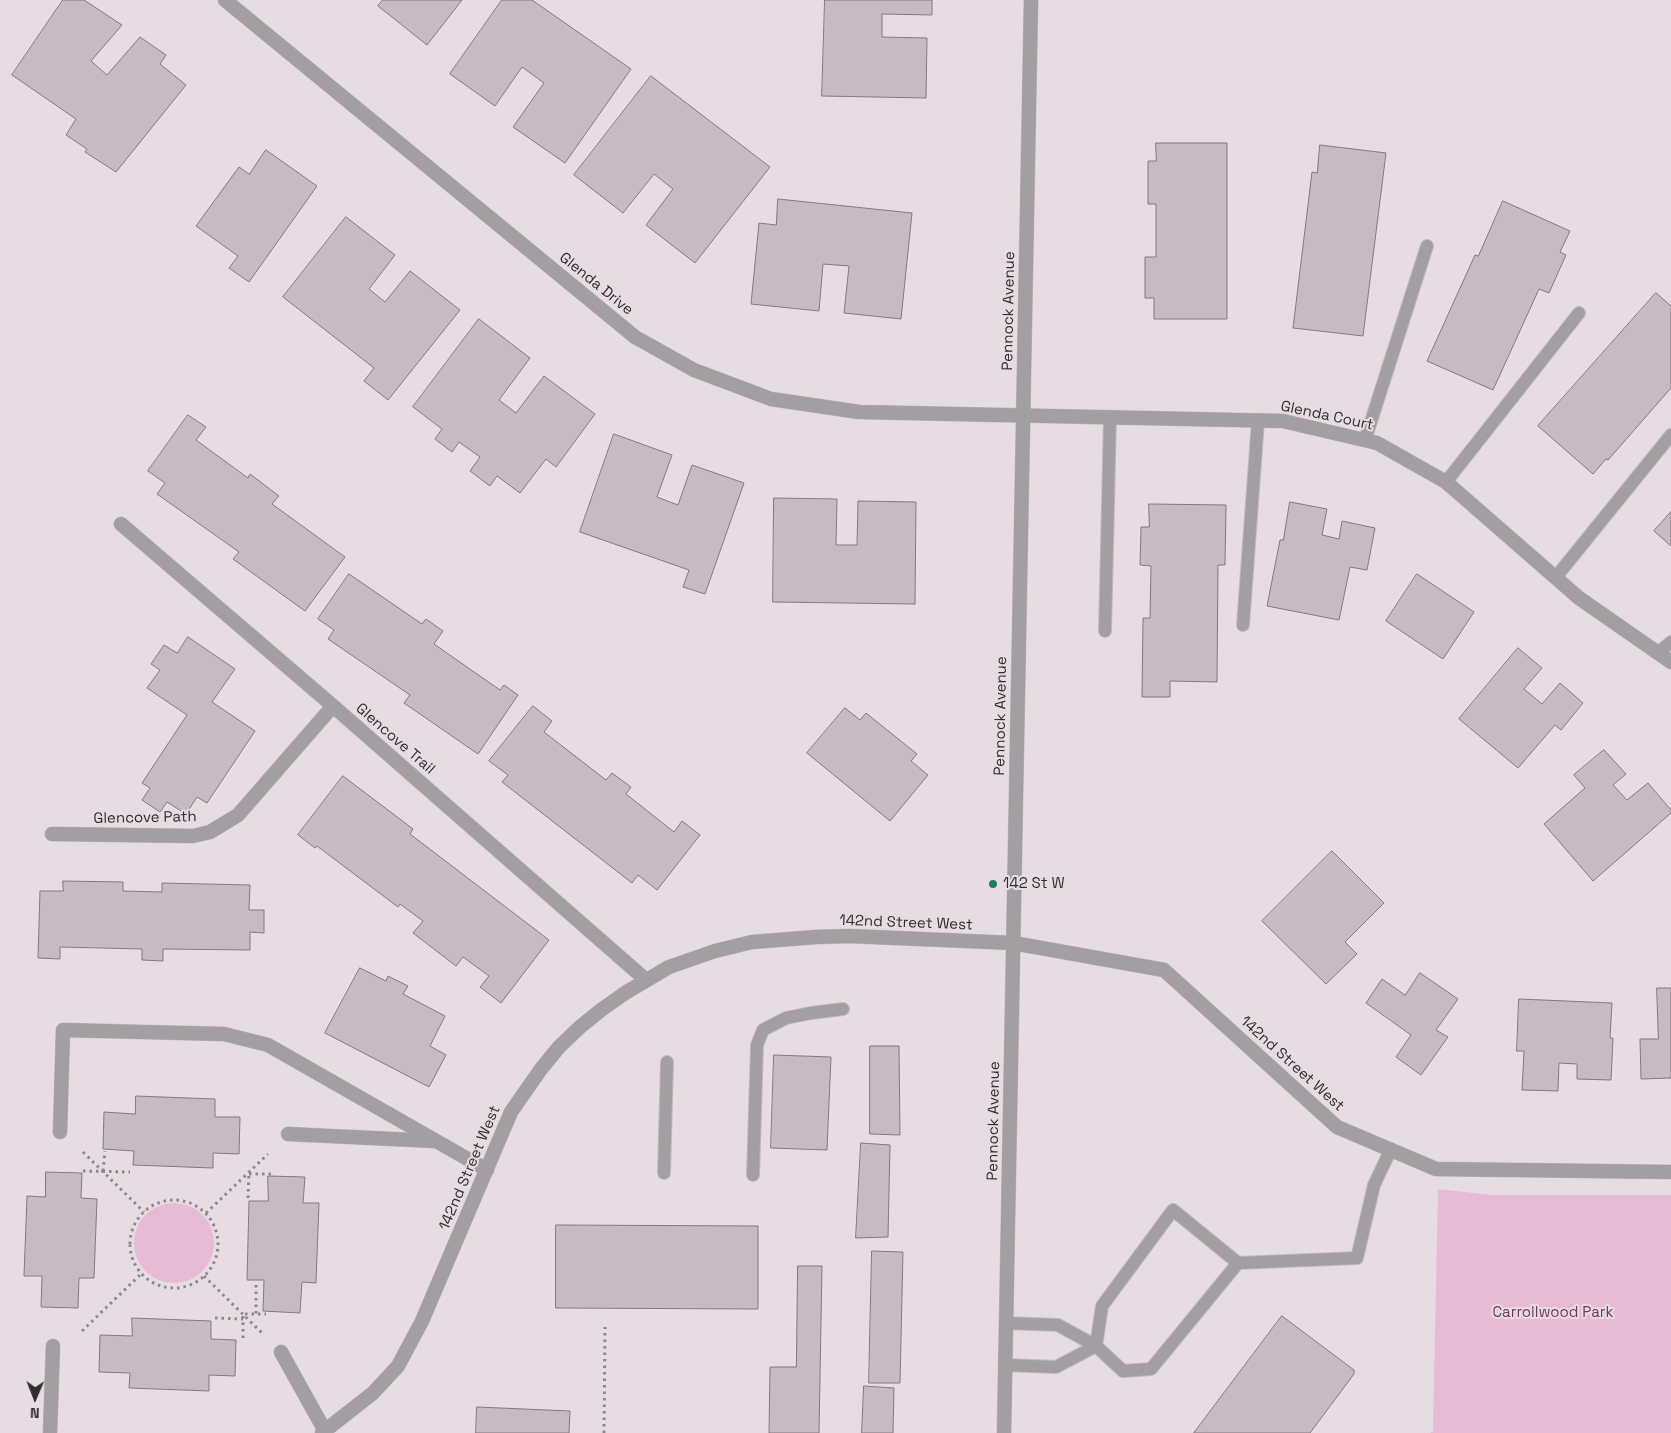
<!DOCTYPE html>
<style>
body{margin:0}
#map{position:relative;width:1671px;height:1433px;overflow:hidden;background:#e8dce3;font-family:"Space Grotesk",sans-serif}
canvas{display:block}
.north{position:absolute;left:10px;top:1373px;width:50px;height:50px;-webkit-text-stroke:4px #e8dce3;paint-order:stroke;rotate:181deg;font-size:14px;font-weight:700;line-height:20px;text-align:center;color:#312d2f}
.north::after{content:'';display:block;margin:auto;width:18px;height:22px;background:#312d2f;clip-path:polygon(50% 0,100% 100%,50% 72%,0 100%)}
</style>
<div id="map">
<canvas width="1671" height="1433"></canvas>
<div class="north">N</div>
</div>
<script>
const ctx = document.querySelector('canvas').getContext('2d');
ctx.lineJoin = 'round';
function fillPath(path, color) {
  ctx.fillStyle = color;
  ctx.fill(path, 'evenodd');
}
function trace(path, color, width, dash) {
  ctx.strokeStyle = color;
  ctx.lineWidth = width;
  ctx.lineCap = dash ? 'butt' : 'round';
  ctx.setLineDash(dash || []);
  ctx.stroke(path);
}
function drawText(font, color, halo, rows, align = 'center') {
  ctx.font = font + ' "Space Grotesk",sans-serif';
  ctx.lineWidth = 4;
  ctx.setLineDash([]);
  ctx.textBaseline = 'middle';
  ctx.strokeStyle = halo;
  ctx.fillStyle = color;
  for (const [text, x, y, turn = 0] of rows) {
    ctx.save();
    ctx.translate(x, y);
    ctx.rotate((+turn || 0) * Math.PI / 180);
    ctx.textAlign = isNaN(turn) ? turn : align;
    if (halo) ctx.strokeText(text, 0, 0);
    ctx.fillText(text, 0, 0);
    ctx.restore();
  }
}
fillPath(new Path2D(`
 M1438 1189 1492 1195H1671V1433H1430L1433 1431Z
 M134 1243a40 40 0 1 1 80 0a40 40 0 1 1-80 0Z`), '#e7bbd5');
const building = new Path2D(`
 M63 0H84L122 25 91 61 107 75 140 37 166 55 160 64 186 85 116 172 85 152 87 149 66 135 76 119 12 75Z
 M383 0H462L427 45 378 6Z
 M502 0H532L631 69 565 163 513 127 544 83 522 67 495 106 450 74Z
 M825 0H932V15L882 14V37L927 38 926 98 822 96Z
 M651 76 770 167 695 263 646 225 673 189 654 174 623 213 574 175Z
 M1156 143H1227V319H1154V298H1145V257H1156V204H1148V161H1156Z
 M1320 145 1386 153 1363 336 1293 328 1312 172 1317 173Z
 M266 150 317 186 249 282 229 268 238 256 196 226 239 167 249 174Z
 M778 199 912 213 901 319 844 313 849 266 823 264 819 311 751 304 759 223 776 225Z
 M1503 201 1570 231 1560 252 1566 255 1549 293 1539 289 1493 390 1427 361 1475 255 1478 256Z
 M346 217 395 255 369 289 385 302 410 271 460 310 388 400 364 381 374 368 283 297Z
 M1656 293 1671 306V388L1608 460 1606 459 1593 474 1538 426Z
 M479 319 530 358 499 400 516 413 544 376 595 414 556 467 546 459 520 493 497 476 490 486 470 471 480 457 459 442 452 452 435 439 442 429 413 407Z
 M188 415 206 427 196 440 248 478 250 474 279 496 272 504 345 557 305 611 233 559 239 552 157 494 165 483 148 471Z
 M614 434 672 455 657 497 678 505 692 465 744 483 705 594 683 587 689 570 580 532Z
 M774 498 837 499 836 545H857L858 501 916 502 915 604 773 602Z
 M1290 502 1327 509 1322 535 1339 539 1342 521 1375 528 1367 570 1350 567 1339 620 1267 606 1280 540H1283Z
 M1149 504 1226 505 1225 565H1218L1217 682 1170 681V697H1142L1143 618H1150L1151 566 1140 565 1141 527H1149Z
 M1671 512V546L1654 531Z
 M349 574 422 624 426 619 443 631 434 644 500 690 504 685 518 695 478 754 404 703 410 695 328 639 334 630 318 619Z
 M1417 574 1474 612 1443 659 1386 621Z
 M188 637 235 669 212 702 255 731 207 803 197 797 186 814 167 802 160 812 142 800 150 788 142 783 187 715 147 688 160 670 151 664 164 645 177 653Z
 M1518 648 1542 668 1524 689 1542 704 1560 683 1583 703 1561 730 1555 725 1518 768 1459 719Z
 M533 706 552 721 544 732 606 780 612 773 631 787 626 794 674 832 682 821 700 835 657 890 638 875 632 883 502 782 508 775 489 761Z
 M845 708 860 720 866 713 917 754 911 761 928 775 890 821 807 753Z
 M1604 750 1626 774 1613 785 1627 800 1648 783 1671 810V813L1593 881 1544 824 1585 788 1574 775Z
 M343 776 413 829 410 834 549 940 501 1003 480 987 489 976 463 957 456 966 413 933 423 921 400 904 398 907 317 846 315 848 298 835Z
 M1332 851 1384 903 1345 942 1357 954 1326 984 1262 921Z
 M63 881 123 882V891L162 892V883L250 885 249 910H264V933L250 932V950L163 949V961L142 960V949L60 947V959L38 958 40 891H63Z
 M360 968 386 981 388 976 408 986 403 994 445 1016 430 1046 446 1055 429 1087 325 1033Z
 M1420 973 1458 999 1436 1030 1448 1037 1421 1075 1396 1057 1411 1035 1366 1003 1382 979 1405 995Z
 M1657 988H1671V1078L1641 1079 1640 1039H1658Z
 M1519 999 1612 1003 1610 1038H1613L1611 1080 1577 1079V1064L1559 1063 1558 1091 1522 1090 1524 1051H1517Z
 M870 1046H899L900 1135 870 1134Z
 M774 1055 831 1057 827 1150 771 1148Z
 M136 1096 215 1099V1117H240L239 1154 213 1153V1168L133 1165 134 1151 103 1149 104 1112 135 1114Z
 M861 1143 890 1145 888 1237 856 1238Z
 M46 1172 82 1173 81 1198 97 1199 94 1278H79L78 1308 41 1307 42 1276H24L27 1196 45 1197Z
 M268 1176 305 1177 303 1203H319L316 1283 302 1282 300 1313 263 1311 264 1280H247L249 1201H268Z
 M556 1225 758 1226V1309L556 1308Z
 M872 1251 903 1252 900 1383H869Z
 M798 1266H822L819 1433H769L770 1367H796Z
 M1282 1316 1354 1370V1374L1310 1433H1194Z
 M132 1318 211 1321V1339L236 1340 235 1376 209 1375V1391L129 1388 130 1373 99 1372 100 1335 132 1336Z
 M864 1386 894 1388 893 1433H862Z
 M477 1407 570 1411 569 1433H476Z`);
fillPath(building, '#c7bbc2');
trace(building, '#84797f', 1);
const service = new Path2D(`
 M1365 440 1427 246
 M1446 482 1579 313
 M1556 577 1671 435
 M1243 625 1258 421
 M1105 631 1110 417
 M1658 653 1671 642
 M664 1173 667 1062
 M753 1175 757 1045 763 1030 786 1018 811 1013 843 1009
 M1006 1323 1058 1325 1096 1346 1123 1371 1151 1369 1238 1263 1357 1258 1374 1185 1391 1149
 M1096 1346 1102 1306 1173 1210 1238 1263
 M1005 1365 1056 1367 1096 1346`);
const minor = new Path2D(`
 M225 0 635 337 694 370 771 399 859 412 1283 421 1377 443 1446 482 1579 598 1671 662
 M121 524 333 706 646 980
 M52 834 193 836 210 832 238 815 333 706
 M60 1132 63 1030 224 1034 268 1045 487 1170
 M288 1134 434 1141
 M281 1352 325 1431
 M50 1433 53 1346
 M322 1433 373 1393 398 1366 422 1321 511 1112 541 1069 559 1047 580 1027 601 1010 625 993 669 967 715 951 752 942 816 937 849 936 1013 943 1164 970 1337 1127 1436 1169 1671 1172`);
const tertiary = new Path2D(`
 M1004 1433 1031 0`);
trace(service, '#c3b9bf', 14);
trace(minor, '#c3b9bf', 15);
trace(tertiary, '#c3b9bf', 15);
trace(new Path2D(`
 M83 1152 144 1212
 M83 1171 130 1172
 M103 1171 105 1151
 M249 1174H271
 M248 1198 249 1172
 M130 1244a44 44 0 1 1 88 0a44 44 0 1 1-88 0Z
 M206 1213 268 1154
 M204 1276 262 1333
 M256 1285V1314
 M215 1318 243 1319
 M82 1331 142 1273
 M243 1338V1314H266
 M604 1433 605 1327`), '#8f878b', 3, [2.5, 4]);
trace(service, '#a39ea1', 12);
trace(minor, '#a39ea1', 14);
trace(tertiary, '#a39ea1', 14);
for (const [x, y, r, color] of [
 [993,884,5,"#1c815b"]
]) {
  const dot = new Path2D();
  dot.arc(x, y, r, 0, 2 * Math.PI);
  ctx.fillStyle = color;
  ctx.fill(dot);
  trace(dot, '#e8dce3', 2);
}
drawText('15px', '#312d2f', '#e8dce3', [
 ["Glenda Drive",596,284,39],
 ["Pennock Avenue",1009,311,-89],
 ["Glenda Court",1327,416,12],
 ["Pennock Avenue",1001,716,-89],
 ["Glencove Trail",395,739,41],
 ["Glencove Path",145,818,-1],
 ["142nd Street West",906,923,2],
 ["142nd Street West",1292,1064,42],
 ["Pennock Avenue",994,1121,-89],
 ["142nd Street West",470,1168,-67]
]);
drawText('15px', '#312d2f', '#e8dce3', [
 ["142 St W",1003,884]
], 'left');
drawText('15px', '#73345d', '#e8dce3', [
 ["Carrollwood Park",1553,1313]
]);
</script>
